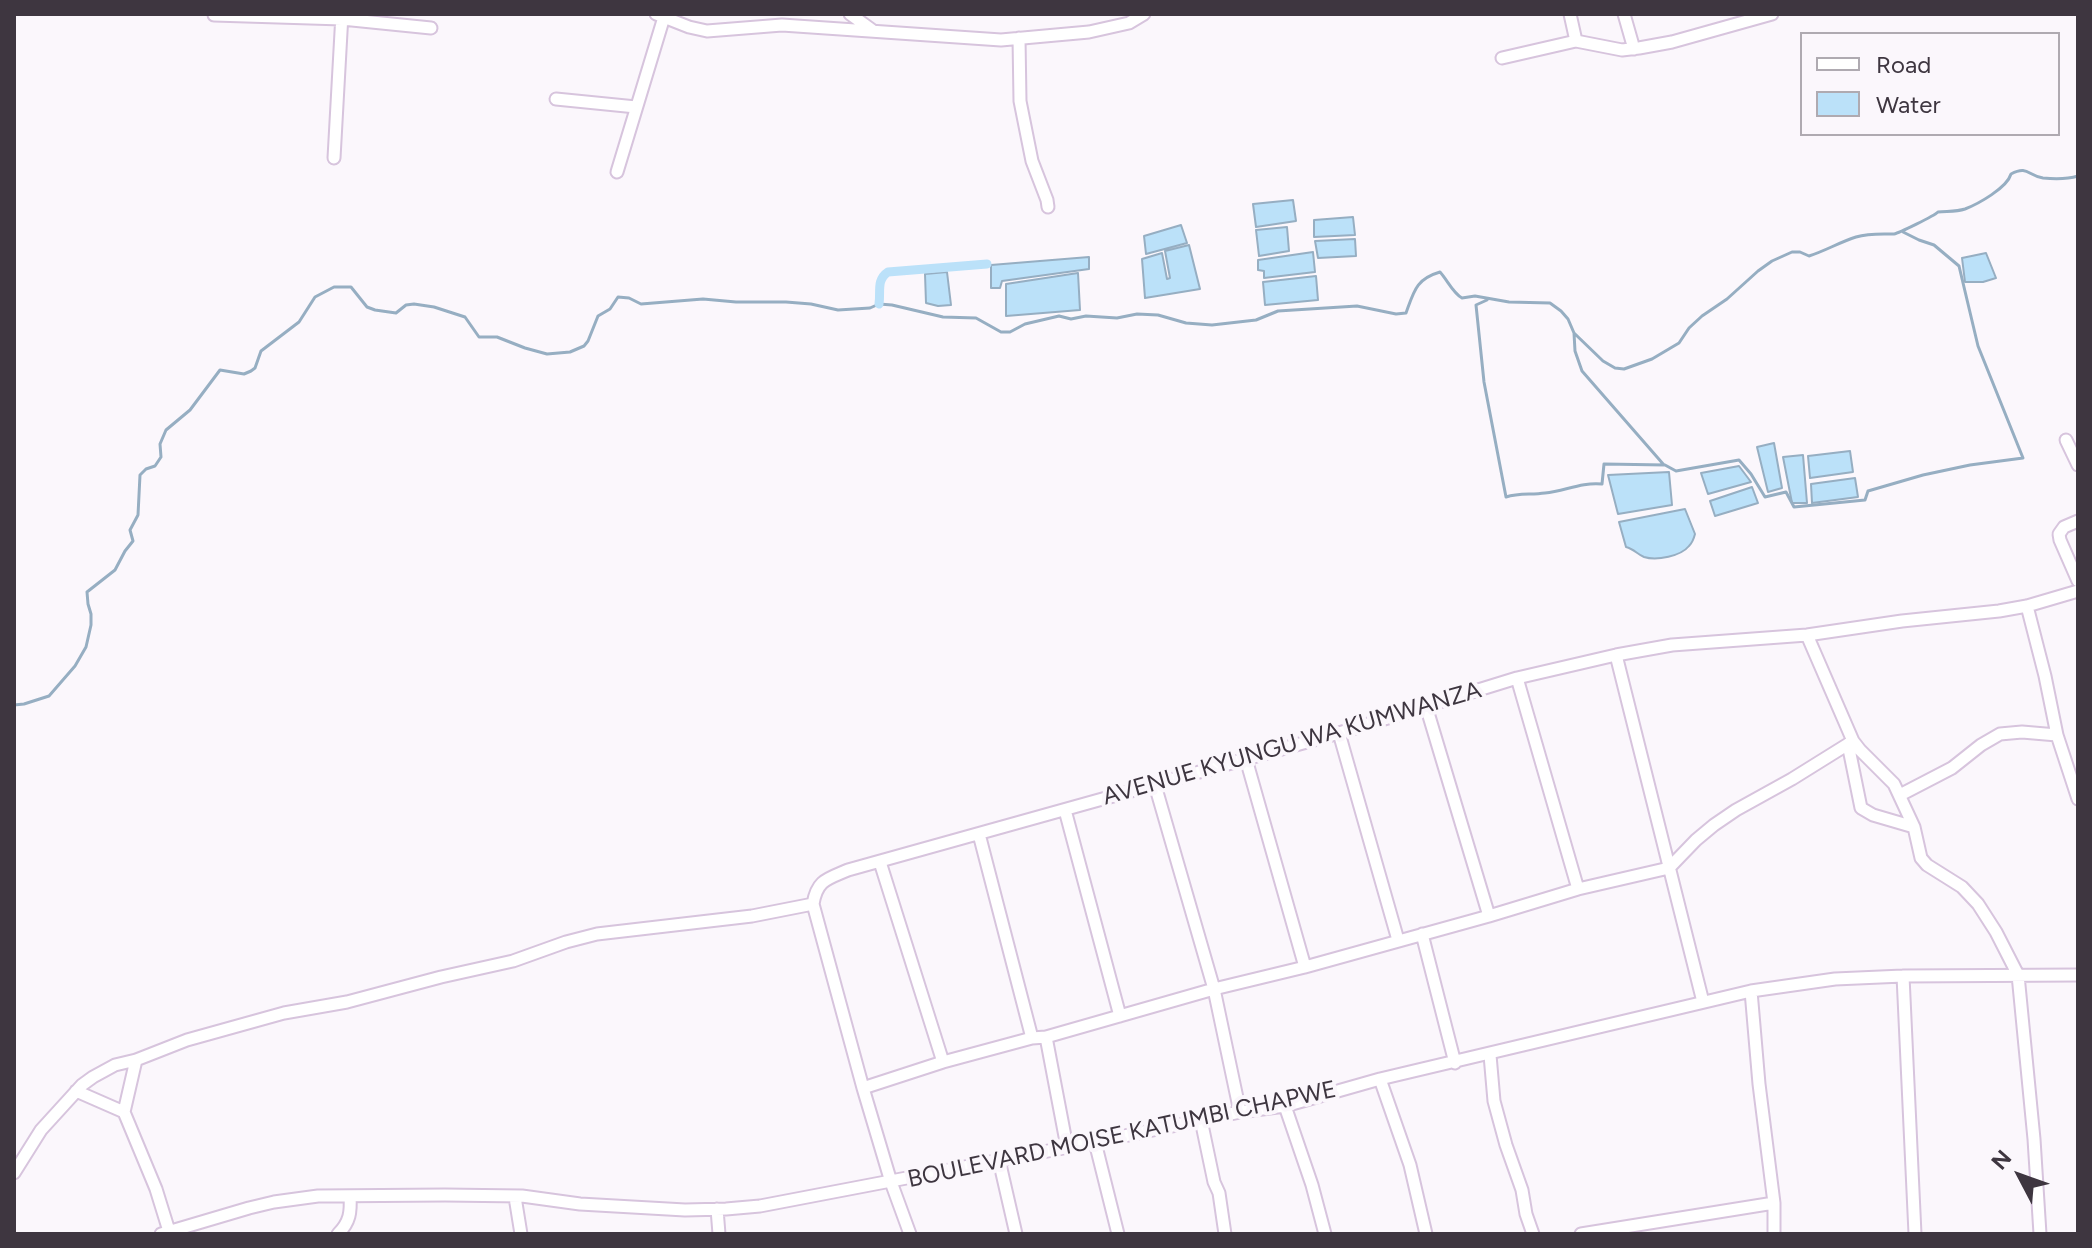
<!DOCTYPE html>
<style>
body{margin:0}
#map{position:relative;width:2092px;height:1248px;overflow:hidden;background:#fbf7fc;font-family:Figtree,sans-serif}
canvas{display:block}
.frame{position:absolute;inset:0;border:16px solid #3e3640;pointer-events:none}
.legend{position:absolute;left:1800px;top:32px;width:260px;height:104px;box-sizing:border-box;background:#fbf7fc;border:2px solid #afaab1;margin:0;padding:10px 14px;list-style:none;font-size:24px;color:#3e3640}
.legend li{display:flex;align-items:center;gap:16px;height:40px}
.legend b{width:40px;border:2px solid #afaab1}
.north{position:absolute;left:1980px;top:1136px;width:80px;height:80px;-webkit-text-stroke:6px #fbf7fc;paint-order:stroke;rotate:311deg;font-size:22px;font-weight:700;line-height:32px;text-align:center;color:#3e3640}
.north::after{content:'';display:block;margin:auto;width:28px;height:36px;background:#3e3640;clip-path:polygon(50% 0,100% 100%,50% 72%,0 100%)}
</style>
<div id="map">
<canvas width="2092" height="1248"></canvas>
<div class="frame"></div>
<ul class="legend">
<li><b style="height:10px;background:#fff"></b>Road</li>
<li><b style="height:22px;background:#bbe1f9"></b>Water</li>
</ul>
<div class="north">N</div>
</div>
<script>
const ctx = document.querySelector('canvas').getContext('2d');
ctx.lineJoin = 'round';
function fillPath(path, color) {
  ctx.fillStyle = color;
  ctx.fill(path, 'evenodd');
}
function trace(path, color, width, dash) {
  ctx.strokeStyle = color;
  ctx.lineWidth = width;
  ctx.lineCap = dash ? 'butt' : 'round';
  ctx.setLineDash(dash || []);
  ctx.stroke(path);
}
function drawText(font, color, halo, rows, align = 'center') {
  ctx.font = font + ' Figtree,sans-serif';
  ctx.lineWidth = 8;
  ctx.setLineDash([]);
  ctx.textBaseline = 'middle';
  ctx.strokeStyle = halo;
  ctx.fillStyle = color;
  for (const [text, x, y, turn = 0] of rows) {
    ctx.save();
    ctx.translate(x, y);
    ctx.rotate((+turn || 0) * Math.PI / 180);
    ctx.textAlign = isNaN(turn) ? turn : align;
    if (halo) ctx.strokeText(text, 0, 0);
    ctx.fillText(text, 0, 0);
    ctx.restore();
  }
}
const water = new Path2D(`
 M1293 200 1296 221 1256 227 1253 204Z
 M1353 217 1355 235 1314 237V220Z
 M1181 225 1187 243 1146 254 1144 236Z
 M1287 227 1289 251 1259 256 1256 230Z
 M1355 239 1356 256 1318 258 1315 241Z
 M1189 245 1200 289 1145 298 1142 259 1162 253 1167 279 1170 278 1165 251Z
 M1313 252 1315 272 1264 278V271L1258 270V260Z
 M1986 253 1996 278 1983 282H1965L1962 258Z
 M1089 257V269L1002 281 1000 288H991V265Z
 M947 272 951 305 938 306 926 303 925 274Z
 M1078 273 1080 310 1006 316V284Z
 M1316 276 1318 300 1265 305 1263 282Z
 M1774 443 1782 488 1768 492 1757 447Z
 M1850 451 1853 472 1810 478 1808 456Z
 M1803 455 1807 503H1792L1783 457Z
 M1739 466 1751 482 1708 494 1701 473Z
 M1669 472 1672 505 1618 514 1608 475Z
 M1855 478 1858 497 1812 503 1811 484Z
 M1752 487 1758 503 1715 516 1710 501Z
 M1685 509 1695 534C1694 538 1692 543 1689 546 1681 556 1657 561 1644 557 1637 554 1634 549 1626 547L1619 522Z`);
fillPath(water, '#bbe1f9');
trace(water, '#96aec2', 2);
trace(new Path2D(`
 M1487 300 1476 305 1484 382 1506 497C1519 493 1531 495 1545 493 1565 491 1581 482 1602 484L1604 464 1665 465 1676 471 1739 460 1751 474 1765 497 1786 492 1794 507 1865 500 1868 491 1923 475 1970 465 2023 458 1978 346 1959 266 1934 245 1919 240 1903 232
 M1574 333 1575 351 1582 371 1664 465
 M14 705 24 704 49 696 75 666 86 647 91 625V614L88 604 87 592 115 570 125 551 133 541 130 530 138 515 140 475 146 469 155 466 161 457 160 444 166 430 190 410 220 370 244 374 251 371 255 368 261 351 299 322 315 297 334 287H351L367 307 375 310 396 313 406 305 414 304 434 307 465 317 479 337H497L525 348 547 354 570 352 584 346 588 341 598 316 610 309 618 297 629 298 641 304 703 299 736 302H786L811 304 838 310 870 308 879 304 892 305 943 317 976 318 1001 332H1010L1025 324 1059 316 1071 319 1086 316 1117 318 1137 314 1158 315 1186 323 1212 325 1256 320 1278 311 1357 306 1396 314 1406 313C1414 291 1416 279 1440 272 1448 281 1453 293 1462 298L1475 296 1509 302 1550 303 1561 311 1568 319 1574 333 1603 361 1615 368 1624 369 1652 359 1679 343 1689 328 1702 316 1727 299 1758 271 1772 261 1792 252H1800L1809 256C1825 251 1840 242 1856 237 1869 233 1880 234 1894 234 1899 233 1934 216 1938 212 1947 211 1956 212 1965 209 1978 204 2007 188 2011 174 2028 165 2028 176 2043 178 2053 179 2068 179 2078 176`), '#96aec2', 3);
trace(new Path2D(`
 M879 304C881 292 876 280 888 272L987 264`), '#bbe1f9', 9);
const minor = new Path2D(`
 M656 14 689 27 707 31 782 25 1001 40 1089 32 1129 23 1144 14
 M850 14 872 30
 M1570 14 1576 41
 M1624 14 1634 49
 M214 15 342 19 431 28
 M1019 38 1020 101 1032 161 1047 200 1048 207
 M1502 58 1576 41 1622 50 1639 48 1672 42 1772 14
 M556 99 636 107
 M334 158 342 14
 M617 172 664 17
 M2066 440 2078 465
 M2078 521 2064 527 2059 534 2060 540 2078 581
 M2027 606 2045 676 2057 735 2078 799
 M1807 635 1853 741 1860 750 1894 784 1914 827 1921 858 1927 865 1962 887 1978 904 1996 932 2018 975 2034 1139 2040 1234
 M1616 655 1703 1002
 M1517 678 1578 889
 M1426 706 1489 916
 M1339 733 1398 940
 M1848 744 1861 808 1873 815 1914 827
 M1246 759 1305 967
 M1155 785 1214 989 1240 1112
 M1900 795 1952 768 1981 745 2000 734 2022 732 2057 735
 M1065 810 1120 1016
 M979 834 1032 1038
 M880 862 943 1062
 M1422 934 1455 1063
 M1903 976 1915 1234
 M1751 991 1759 1084 1774 1203V1234
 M1046 1037 1067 1147
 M1490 1055 1494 1101 1506 1145 1522 1190 1526 1214 1533 1234
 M136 1060 124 1112 156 1189 169 1231
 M1380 1079 1410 1165 1426 1234
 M863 1088 943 1062 1032 1038 1046 1037 1214 989 1305 967 1489 916 1578 889 1669 868 1696 840 1714 825 1736 810 1792 779 1853 741
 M76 1091 124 1112
 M1285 1106 1312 1185 1325 1234
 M1201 1120 1214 1182 1219 1193 1225 1234
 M1095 1142 1118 1234
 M999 1160 1016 1234
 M14 1173 41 1130 82 1085 93 1077 115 1065 136 1060 187 1040 284 1013 347 1002 441 977 513 961 566 942 597 934 752 916 813 904
 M515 1197 521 1234
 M717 1209 719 1234
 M161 1234 249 1208 274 1202 318 1196 445 1195 522 1196 580 1204 685 1210 726 1209 760 1206 1095 1142 1240 1112 1285 1106 1380 1079 1751 991 1835 979 1903 976 2078 975
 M338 1234C350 1222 351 1212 350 1196
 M910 1234 891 1182 863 1088 813 904C817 880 827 879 848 870L1339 733 1517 678 1616 655 1672 645 1807 635 1902 621 1999 611 2027 606 2078 591
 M1581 1234 1774 1203`);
trace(minor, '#d7c4dd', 15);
trace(minor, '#fff', 11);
drawText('24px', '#3e3640', '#fbf7fc', [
 ["AVENUE KYUNGU WA KUMWANZA",1292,744,-16],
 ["BOULEVARD MOISE KATUMBI CHAPWE",1122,1135,-12]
]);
</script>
